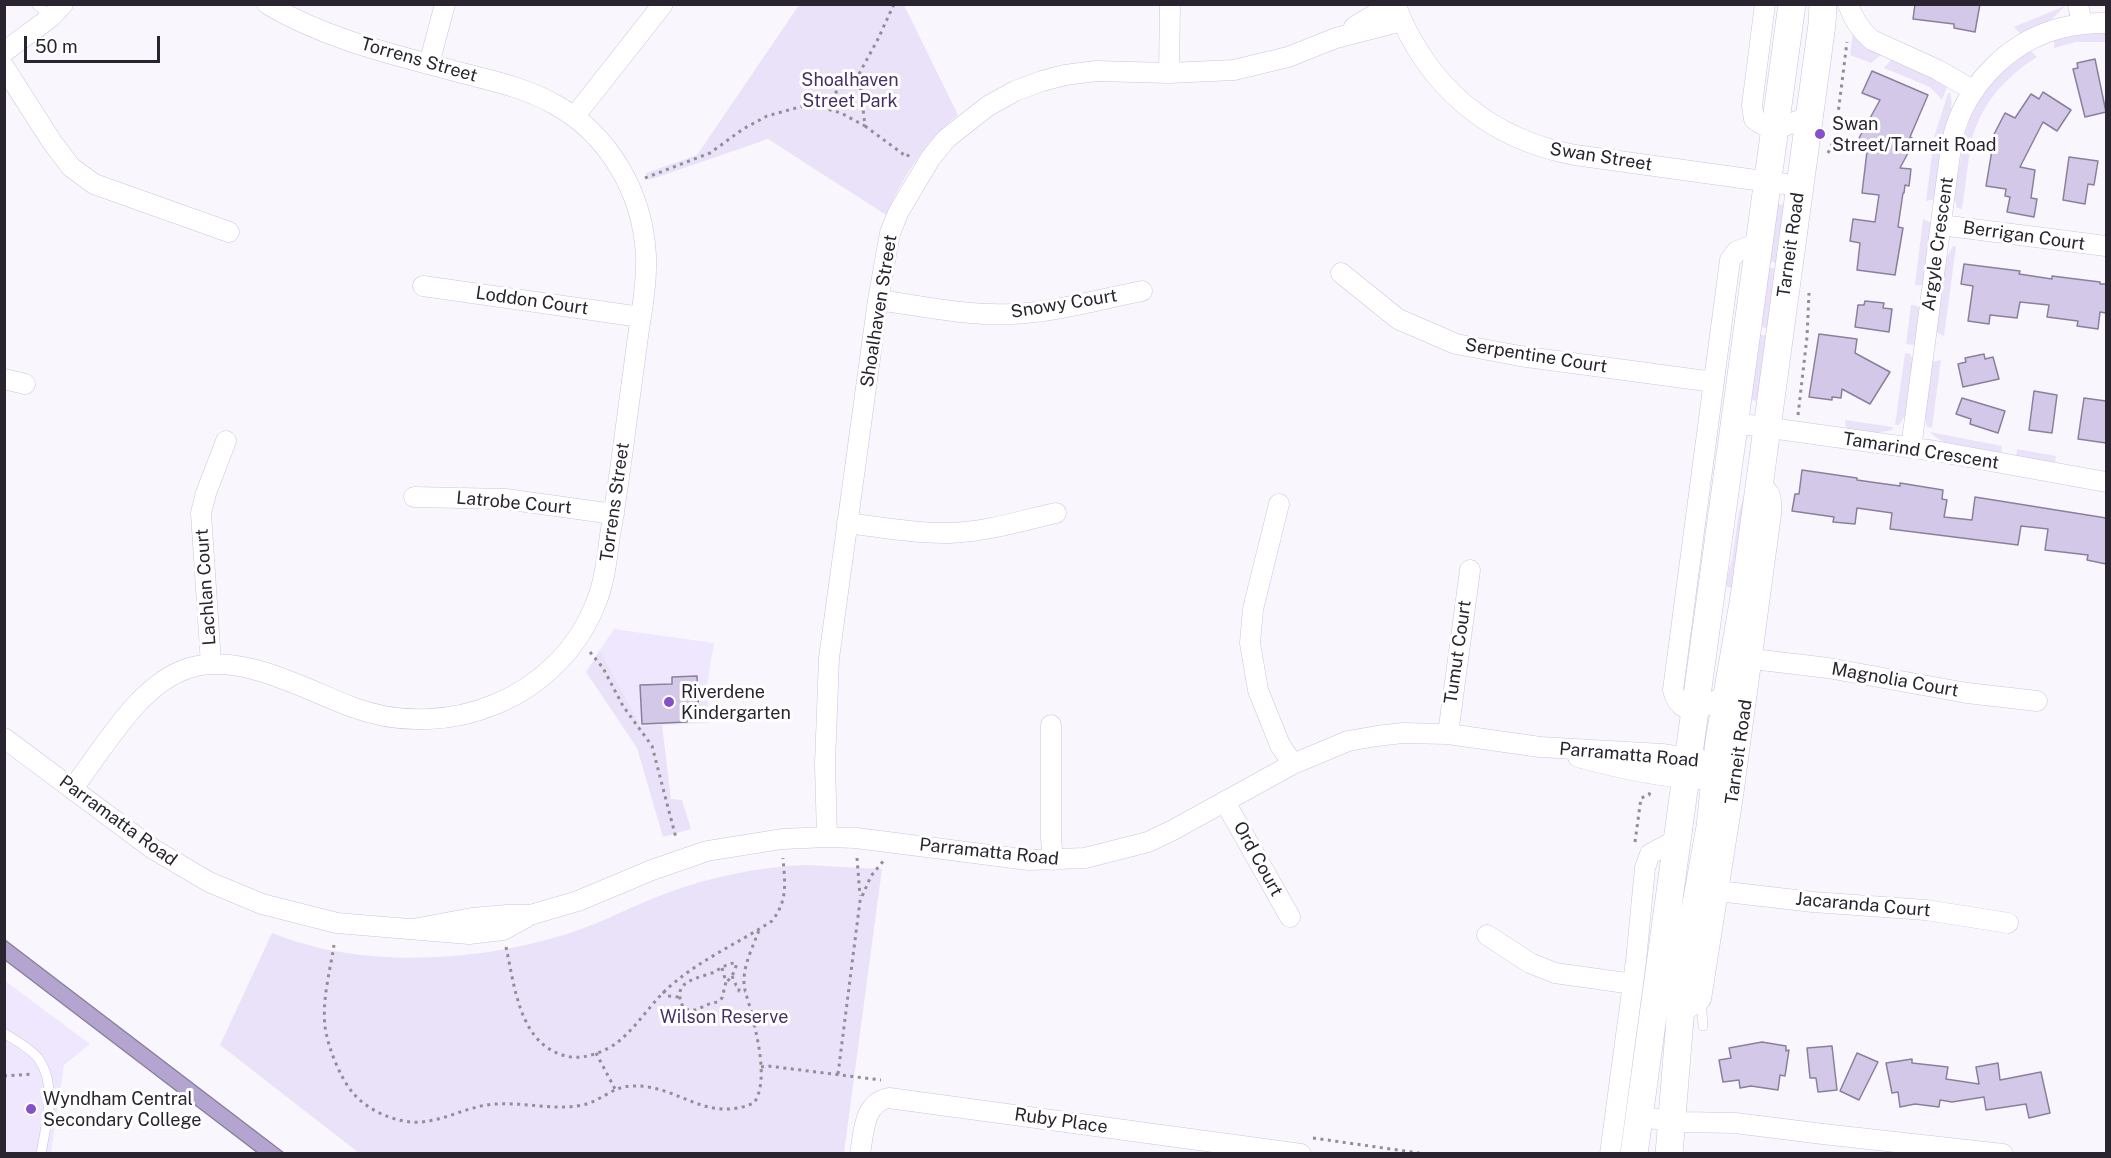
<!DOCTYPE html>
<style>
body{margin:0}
#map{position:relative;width:2111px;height:1158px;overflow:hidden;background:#f9f7fd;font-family:"Public Sans",sans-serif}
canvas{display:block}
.frame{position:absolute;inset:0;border:6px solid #292430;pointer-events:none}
.scale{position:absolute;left:24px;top:36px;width:136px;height:27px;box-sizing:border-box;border:3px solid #292430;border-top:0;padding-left:8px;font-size:18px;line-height:21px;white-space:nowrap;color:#292430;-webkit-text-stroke:4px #fff;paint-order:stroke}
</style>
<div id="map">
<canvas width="2111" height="1158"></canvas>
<div class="frame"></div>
<div class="scale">50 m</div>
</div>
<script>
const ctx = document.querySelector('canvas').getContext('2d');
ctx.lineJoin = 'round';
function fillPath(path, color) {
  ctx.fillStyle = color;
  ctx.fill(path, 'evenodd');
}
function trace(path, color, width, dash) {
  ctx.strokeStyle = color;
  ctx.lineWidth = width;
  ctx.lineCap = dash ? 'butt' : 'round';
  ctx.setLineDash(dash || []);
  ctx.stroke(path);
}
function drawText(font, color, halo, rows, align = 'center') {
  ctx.font = font + ' "Public Sans",sans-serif';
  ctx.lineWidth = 6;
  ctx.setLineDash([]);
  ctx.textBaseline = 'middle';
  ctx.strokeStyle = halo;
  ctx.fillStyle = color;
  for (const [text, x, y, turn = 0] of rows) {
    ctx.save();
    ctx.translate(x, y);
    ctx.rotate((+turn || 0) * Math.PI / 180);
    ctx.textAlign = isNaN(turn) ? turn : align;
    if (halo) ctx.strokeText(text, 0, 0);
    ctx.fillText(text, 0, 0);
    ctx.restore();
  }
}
fillPath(new Path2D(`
 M614 629 714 643 707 685 709 723 641 726 600 650Z
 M4 980 90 1044 64 1065 51 1153H5Z`), '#efe7fe');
fillPath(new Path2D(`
 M799 5H904L958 115C925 141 904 176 886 215L768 139 649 180 646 173 697 155Z
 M2065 6 2052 19 2020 33 2014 27Z
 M1853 31 1881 55 1871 63 1850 55Z
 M2089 33H2106V42H2076L2054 48V40Z
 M2031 51 2037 57C2004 78 1982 103 1971 142L1964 138C1974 101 1997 69 2031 51Z
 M1892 59 1939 80 1947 87 1942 100 1930 87 1884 68Z
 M1948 93H1950C1955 108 1947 122 1943 137H1934Z
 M1933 146 1941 150 1935 199 1926 201Z
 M1962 150H1970L1962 209 1957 208 1954 197Z
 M1773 204 1783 205 1784 210 1778 263 1765 261Z
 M1923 219 1931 223 1923 285H1915Z
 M1953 246H1956L1944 336 1936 332 1946 259Z
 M1764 267 1778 269 1770 329 1756 326Z
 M1911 305 1918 306 1920 309 1915 345 1906 344Z
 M1755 334 1769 336 1760 401 1750 400Z
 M1905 353 1910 354 1913 360 1906 414 1899 425H1895Z
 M1941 360 1932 428 1927 427 1925 419 1931 362Z
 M1845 420 1893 427 1892 430 1877 433 1846 429Z
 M1930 432 2002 446 2001 453C1978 448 1946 450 1930 432Z
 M2017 449 2056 456 2055 463 2016 456Z
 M1745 493 1732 588 1725 586 1732 559 1739 512Z
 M600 650 641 726 662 725 671 799 682 800 691 829 663 837 637 748 586 672Z
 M806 865 882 869 844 1153H359L220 1045 272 933C365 971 490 962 584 928 611 918 637 904 664 894 709 877 757 867 806 865Z`), '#eae2f9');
const water = new Path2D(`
 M4 940H5L284 1153H258L5 960Z`);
fillPath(water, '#b4a5d0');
trace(water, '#8a7ea0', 1.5);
const building = new Path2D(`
 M1915 4H1980L1975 32 1954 28V24L1913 19Z
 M2095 59 2106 112 2085 117 2073 69 2078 68 2077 63Z
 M1872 71 1928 95 1910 137 1915 140 1900 168 1911 169 1909 186 1905 185 1904 193H1903L1898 227 1903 228 1895 275 1857 270 1860 243 1850 241 1853 219 1875 222 1879 195 1862 193 1868 143 1859 138 1880 100 1862 93Z
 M2043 92 2071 110 2057 131 2043 122 2020 167 2035 170 2031 198 2037 199 2034 217 2007 212 2010 197 2005 196 2006 189 1986 186 1993 144 1990 142 2005 113 2015 118 2031 94 2039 99Z
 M2069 157 2098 161 2094 185 2088 184 2085 204 2063 200Z
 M1964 264 2020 271 2019 274 2052 279V276L2100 282V284H2106V313L2100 312 2098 329 2077 326 2078 321 2047 317 2049 305 2020 302 2017 318 1990 315 1989 324 1968 321 1973 286 1961 284Z
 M1865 301 1884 303 1883 308 1892 309 1889 332 1855 327 1858 305H1864Z
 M1819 334 1857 339 1855 353 1890 372 1870 404 1842 389 1841 398 1832 397V400L1809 397Z
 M1984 354 1985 359 1993 357 1999 379 1963 387 1958 364 1966 362 1965 358Z
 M2034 391 2057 395 2052 433 2029 430Z
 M1962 398 2005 411 1998 433 1970 424 1971 419 1956 414Z
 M2084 398 2106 401V443L2078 439Z
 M1802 470 1857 478V480L1878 483 1900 486V483L1943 490 1942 499 1947 500 1944 517 1972 520 1975 497 2106 518V564L2087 560 2088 555 2045 550 2048 529 2021 526 2018 545 1890 529 1892 513 1857 508 1855 524 1833 522 1834 517 1792 511 1795 494H1799Z
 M697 676 699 718 687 719V722L642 724 640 685 672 684V677Z
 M1762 1042 1786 1046V1051L1789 1050 1785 1076 1780 1075 1778 1090 1751 1086 1740 1088 1739 1080 1723 1082 1719 1060 1731 1058 1729 1048Z
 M1832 1046 1837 1090 1818 1092 1816 1078H1810L1807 1048Z
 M1857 1053 1878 1062 1859 1100 1840 1091Z
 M1912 1059V1063L1948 1067 1946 1079 1979 1084 1976 1067 1998 1063 2000 1080 2041 1072 2050 1113 2029 1118 2026 1104 1986 1110 1984 1097 1952 1102 1940 1100 1939 1107 1915 1104 1900 1107 1898 1092 1892 1093 1886 1063Z`);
fillPath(building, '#d3c8e7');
trace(building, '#8a809d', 1.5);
const service = new Path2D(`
 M36 4 51 17
 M1701 999 1703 1026
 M4 1033C15 1040 30 1048 38 1058 58 1085 46 1123 41 1154`);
const minor = new Path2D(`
 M1395 4C1427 86 1488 139 1575 155L1799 186
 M1765 4 1752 105 1754 119C1772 135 1790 125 1809 115
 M1848 4C1853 19 1860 30 1872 40L1938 70 1974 91
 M2078 4 2082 24
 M1354 27 1392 4
 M4 52 51 17 63 4
 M429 64 445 4
 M4 67 52 142 71 167 94 184 229 232
 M1169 73 1170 4
 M574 117 663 4
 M1941 225 2106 246
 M1341 273 1398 319 1456 344 1520 356 1714 382
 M423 286 641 317
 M878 300C922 306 967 316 1011 314 1052 313 1101 299 1142 291
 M4 379 25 384
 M1735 423 1935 451 2106 482
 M1911 448 1951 147C1960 91 2006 42 2061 28 2076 24 2091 23 2106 23
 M414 497 505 499 614 514
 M1279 504 1253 609 1250 643 1258 690 1280 745 1293 764
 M847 523C881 527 916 534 950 533 985 532 1021 521 1056 513
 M1753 659 1828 668 1967 693 2037 701
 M211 664 201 513 206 493 226 441
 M1726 694C1708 707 1681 722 1673 690L1730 260 1737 251 1759 243
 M1051 725V838L1053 860
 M1448 734 1470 570
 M4 738 153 849 209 882 262 904 337 923 469 934 503 930 527 917
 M1578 757C1618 768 1657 777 1699 779
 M72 789C104 749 138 684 189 668 241 652 304 689 352 707 447 743 561 698 597 600 605 580 607 557 610 535 617 496 622 457 627 418 631 388 635 359 639 329 643 305 647 280 646 256 643 193 609 134 554 104 526 88 493 81 462 73 396 55 327 40 267 4
 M1225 802 1290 917
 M827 837 825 764 829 658 878 300 890 233 898 213 930 159 946 139 988 106 1015 91 1042 81 1065 75 1096 71 1169 73 1234 70 1288 57 1336 38 1402 21
 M1718 891 1813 902 1926 910 2008 923
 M413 929 472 918 507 915H530L578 901 652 870 707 851 782 839 827 837 856 838 1029 860 1085 858 1148 842 1173 830 1293 764 1348 741 1377 736 1402 733 1448 734 1540 747 1662 754 1702 760
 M1487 935 1530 963 1555 973 1633 984
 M1680 1014 1701 999 1733 796 1771 514C1772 499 1772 491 1758 485
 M1639 1117 1683 1122 1735 1123 1823 1134 2003 1154
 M860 1154C864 1132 863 1103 889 1098L1301 1154
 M1610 1154 1636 961 1645 868 1650 854 1678 839`);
const secondary = new Path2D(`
 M1634 1154 1792 4
 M1669 1154 1684 969 1710 827 1719 741 1744 597 1822 24 1823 4`);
trace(service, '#cdc2e1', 10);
trace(minor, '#cdc2e1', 21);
trace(secondary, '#cdc2e1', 28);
trace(new Path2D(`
 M859 74 878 39 894 4
 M865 126 907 157 909 154
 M1828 153 1835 138 1847 42
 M645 178 710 153 743 129 767 116 821 101 830 97 859 74 865 126 841 113 813 105
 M1798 415 1807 337 1809 293
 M590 652 603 668 623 706 652 746 676 838
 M1635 842 1641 798 1649 795 1650 792
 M857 858 860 896
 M334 945C330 971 322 1000 325 1026 327 1045 340 1078 353 1093 368 1111 398 1124 421 1122 447 1120 470 1105 496 1104 525 1102 554 1111 582 1105 600 1102 613 1086 632 1086 678 1084 705 1124 754 1103 769 1081 757 1036 751 1011 749 1003 745 993 744 984 743 965 753 947 759 930
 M506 947C515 988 520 1049 571 1057 586 1059 606 1051 618 1042 640 1024 653 999 675 982 704 958 740 942 772 921 788 900 785 884 783 858
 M722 968 726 982 722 998 718 1002 711 1003 696 1010 684 1009C671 984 690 980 709 974 719 971 725 963 736 963 737 968 731 979 726 982
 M732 976 736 985 739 987V991H745
 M663 991 667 996 679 997
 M596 1053 615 1089
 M761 1067 768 1066 881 1080
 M838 1074 860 901 871 876 885 859
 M4 1076 32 1074
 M1313 1138 1426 1154`), '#928e97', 3, [3, 4.5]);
trace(service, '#fff', 9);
trace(minor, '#fff', 20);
trace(secondary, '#fff', 27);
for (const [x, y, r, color] of [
 [1820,134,6,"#8650c8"],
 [669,702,6,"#8650c8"],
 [31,1109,6,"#8650c8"]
]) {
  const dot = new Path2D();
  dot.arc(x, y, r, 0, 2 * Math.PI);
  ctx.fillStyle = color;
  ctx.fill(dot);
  trace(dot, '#fff', 2);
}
drawText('18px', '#292430', '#fff', [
 ["Torrens Street",419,60,16],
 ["Swan Street",1601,157,9],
 ["Berrigan Court",2024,236,8],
 ["Argyle Crescent",1938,244,-82],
 ["Tarneit Road",1791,245,-82],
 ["Loddon Court",532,301,8],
 ["Snowy Court",1064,304,-9],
 ["Shoalhaven Street",879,311,-81],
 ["Serpentine Court",1536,356,9],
 ["Tamarind Crescent",1921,451,9],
 ["Torrens Street",615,502,-82],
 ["Latrobe Court",514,503,5],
 ["Lachlan Court",206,587,-94],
 ["Tumut Court",1458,652,-82],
 ["Magnolia Court",1895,680,10],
 ["Tarneit Road",1739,752,-82],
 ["Parramatta Road",1629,755,5],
 ["Parramatta Road",118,821,36],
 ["Parramatta Road",989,852,6],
 ["Ord Court",1258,859,61],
 ["Jacaranda Court",1863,905,5],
 ["Ruby Place",1061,1121,8]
]);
drawText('18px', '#473067', '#fff', [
 ["Shoalhaven",850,80],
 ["Street Park",850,101],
 ["Wilson Reserve",724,1017]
]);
drawText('18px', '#292430', '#fff', [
 ["Swan",1832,124],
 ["Street/Tarneit Road",1832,145],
 ["Riverdene",681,692],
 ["Kindergarten",681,713],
 ["Wyndham Central",43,1099],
 ["Secondary College",43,1120]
], 'left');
</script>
